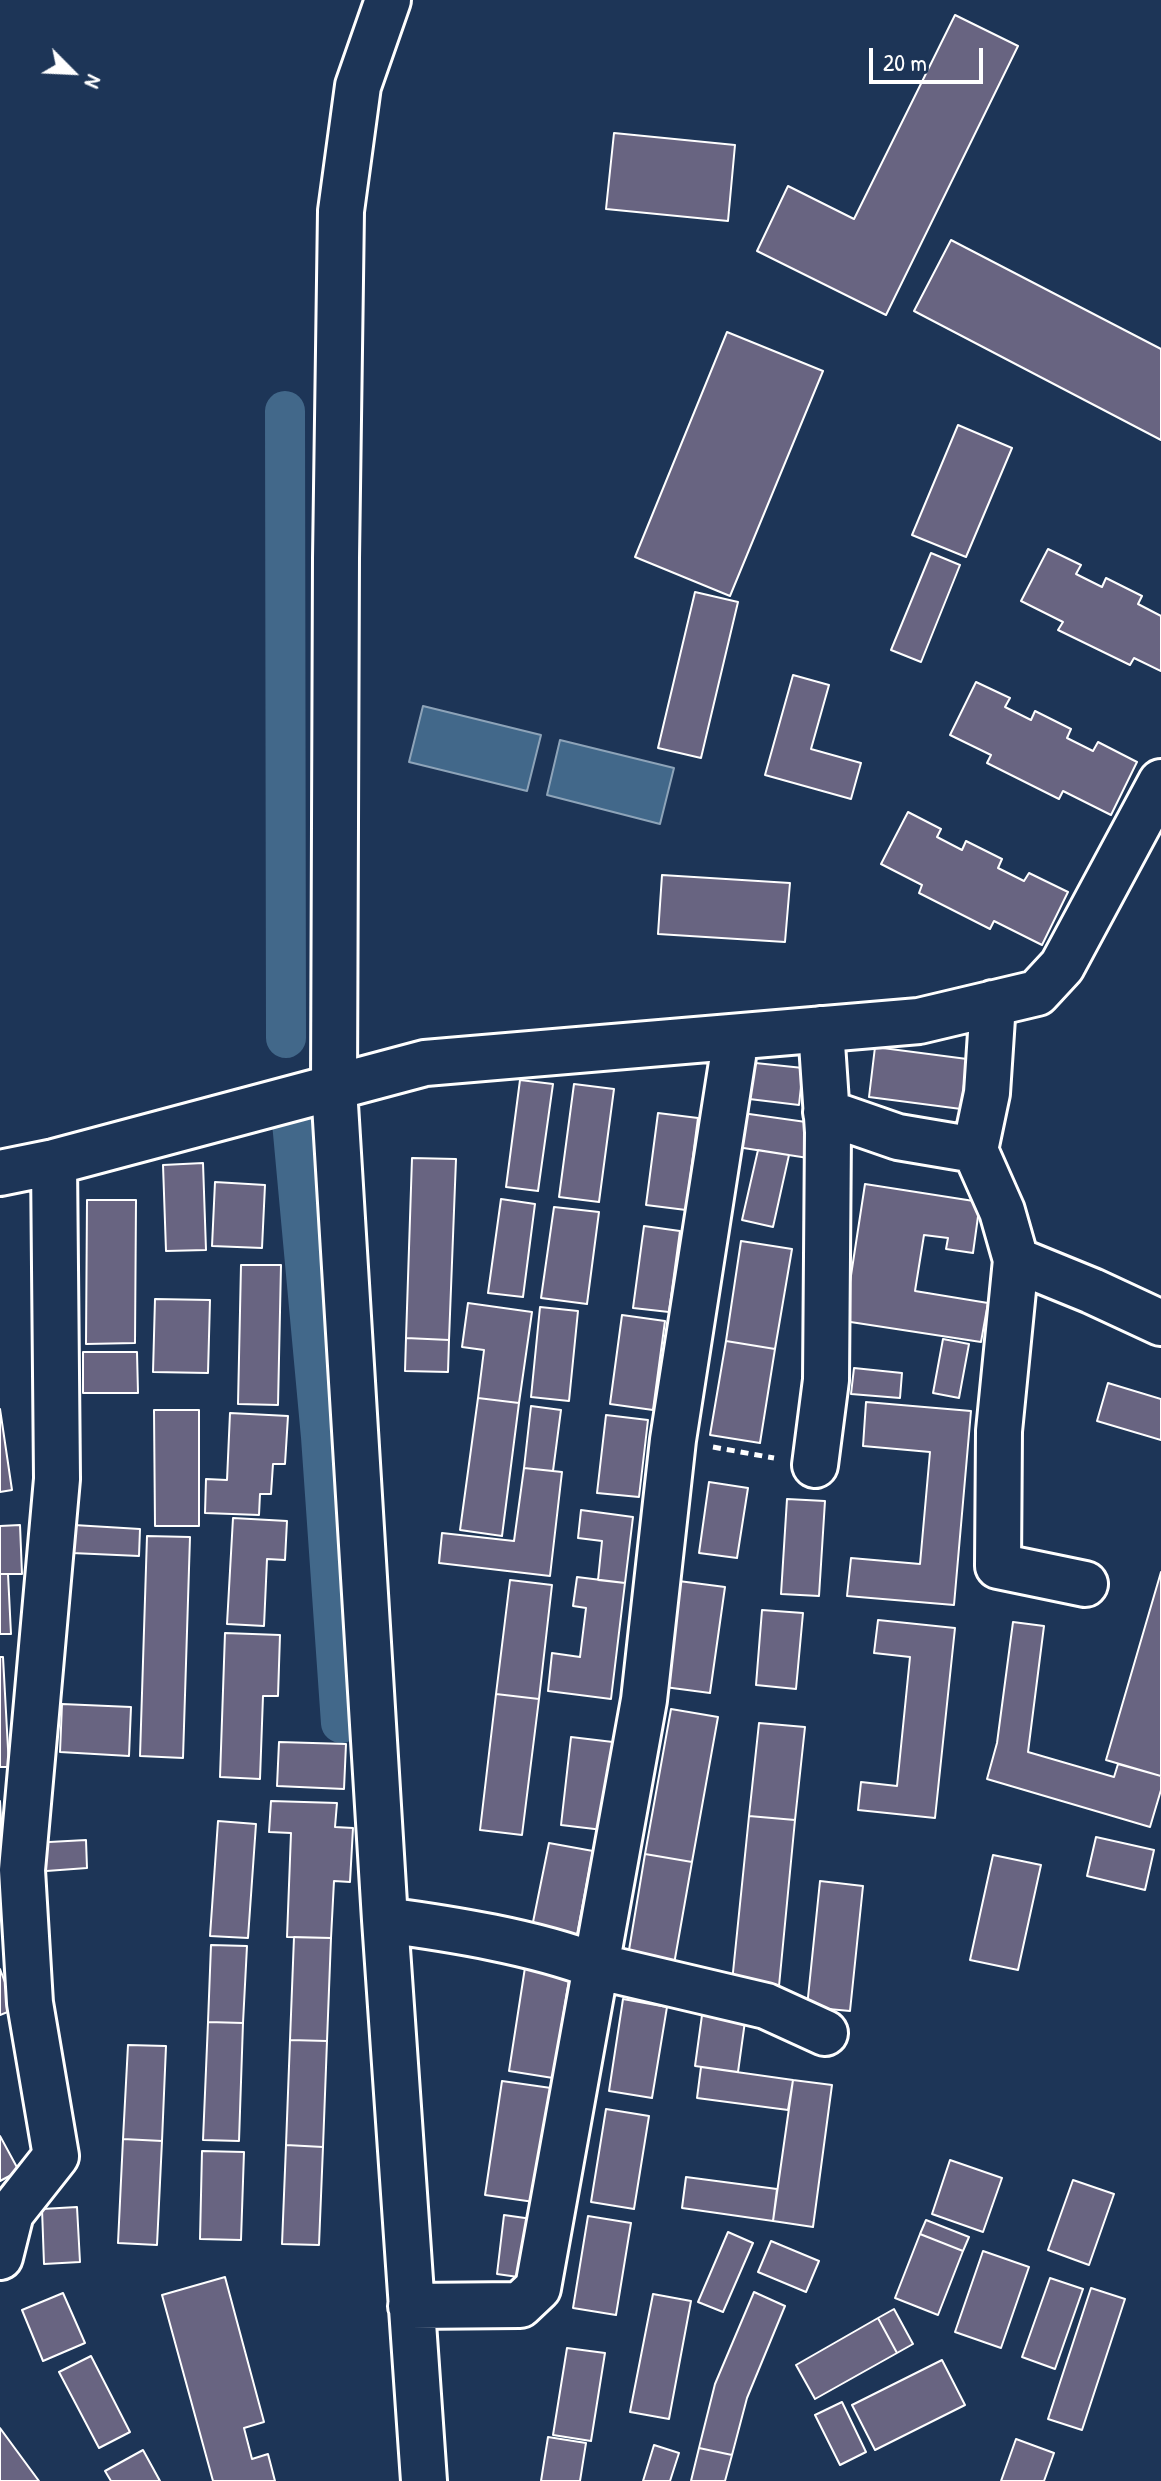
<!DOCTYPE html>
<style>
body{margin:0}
#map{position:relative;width:1161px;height:2481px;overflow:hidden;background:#1d3557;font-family:"Patrick Hand",sans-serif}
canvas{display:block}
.north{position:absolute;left:32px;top:32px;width:80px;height:80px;-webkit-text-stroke:6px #1d3557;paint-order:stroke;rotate:114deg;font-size:22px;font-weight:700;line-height:32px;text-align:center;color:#fff}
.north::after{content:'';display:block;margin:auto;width:28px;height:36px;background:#fff;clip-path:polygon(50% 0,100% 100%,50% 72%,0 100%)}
.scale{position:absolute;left:869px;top:48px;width:114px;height:36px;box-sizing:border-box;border:4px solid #fff;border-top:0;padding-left:10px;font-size:24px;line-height:28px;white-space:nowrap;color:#fff;-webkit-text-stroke:6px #1d3557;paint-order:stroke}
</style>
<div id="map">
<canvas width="1161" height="2481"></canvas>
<div class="north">N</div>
<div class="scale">20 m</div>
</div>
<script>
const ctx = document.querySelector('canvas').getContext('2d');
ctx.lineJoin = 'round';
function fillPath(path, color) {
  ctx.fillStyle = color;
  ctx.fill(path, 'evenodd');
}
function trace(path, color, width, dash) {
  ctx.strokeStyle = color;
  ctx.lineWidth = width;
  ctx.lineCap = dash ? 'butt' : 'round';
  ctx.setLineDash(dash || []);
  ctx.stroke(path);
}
const water = new Path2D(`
 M423 706 541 735 527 791 409 762Z
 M560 740 674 768 660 824 547 795Z`);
fillPath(water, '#42688a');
trace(water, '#8ea4b9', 2);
trace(new Path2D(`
 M285 411 286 1038
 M292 1122 321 1437 341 1723`), '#42688a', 40);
const building = new Path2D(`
 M955 15 1018 46 886 315 757 251 788 186 854 219Z
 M614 133 735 145 728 221 606 209Z
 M951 240 1161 349V440L914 311Z
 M727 332 823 371 730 596 635 557Z
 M958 425 1012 448 966 557 912 535Z
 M1048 549 1081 565 1076 574 1102 587 1106 578 1142 596 1138 604 1161 616V671L1134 658 1130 665 1058 630 1063 622 1021 601Z
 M931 553 960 565 921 662 891 650Z
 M695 592 738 602 701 758 658 748Z
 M793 675 829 685 811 749 861 763 851 799 765 775Z
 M976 682 1010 698 1005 707 1031 720 1035 711 1071 729 1067 738 1093 751 1098 742 1137 762 1111 815 1063 791 1059 799 987 763 991 755 950 735Z
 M908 812 941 829 937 837 962 850 966 841 1002 859 998 868 1024 881 1029 873 1068 892 1042 945 994 921 990 929 919 893 922 885 881 864Z
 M662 875 790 883 785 942 658 934Z
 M875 1047 967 1059 961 1109 869 1097Z
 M746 1062 803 1068 799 1105 741 1098Z
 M520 1080 553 1084 538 1191 506 1187Z
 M574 1084 614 1089 599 1202 559 1197Z
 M658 1113 698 1118 686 1210 646 1205Z
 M742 1113 813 1123 808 1158 737 1147Z
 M758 1150 789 1155 773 1227 742 1220Z
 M412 1158 456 1159 449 1340 406 1338Z
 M203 1163 206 1250 166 1251 163 1165Z
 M215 1182 265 1185 262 1248 212 1246Z
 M865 1184 980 1202 973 1253 946 1249 948 1238 924 1235 915 1291 988 1303 981 1342 844 1321Z
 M501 1199 535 1204 523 1297 488 1293Z
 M87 1200H136L135 1343 86 1344Z
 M554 1207 599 1212 587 1304 541 1298Z
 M644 1226 680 1231 669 1312 633 1308Z
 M741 1241 792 1249 775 1349 726 1341Z
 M241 1265H281L278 1405 238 1404Z
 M155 1299 210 1300 208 1373 153 1372Z
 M468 1303 532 1312 519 1403 478 1398 484 1350 462 1347Z
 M540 1307 578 1311 569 1401 531 1397Z
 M622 1315 665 1321 653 1410 610 1404Z
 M406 1338 449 1340 448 1372 405 1371Z
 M943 1339 969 1344 959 1398 933 1393Z
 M726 1341 775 1349 760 1443 710 1435Z
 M83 1352H137L138 1393H83Z
 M854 1368 902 1373 900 1398 851 1394Z
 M1108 1383 1161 1399V1440L1097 1421Z
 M478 1398 519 1403 502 1536 460 1530Z
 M866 1402 971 1411 954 1605 847 1596 851 1558 920 1564 930 1452 863 1446Z
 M531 1406 561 1410 553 1471 524 1468Z
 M0 1409 12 1490 0 1492Z
 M154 1410H199V1526H155Z
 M230 1413 288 1416 285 1464H273L271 1494H260L259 1515 205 1513 206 1479 227 1480Z
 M606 1415 648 1420 639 1497 597 1493Z
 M524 1468 562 1472 550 1576 439 1563 442 1533 514 1541Z
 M709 1482 748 1488 737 1558 699 1553Z
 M787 1499 825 1501 819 1596 781 1594Z
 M581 1510 633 1517 625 1583 598 1580 602 1541 578 1538Z
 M233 1518 287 1521 285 1560 267 1559 264 1626 227 1624Z
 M20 1525 22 1574H0V1526Z
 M74 1525 140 1529 139 1556 72 1553Z
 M147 1536 190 1537 183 1758 140 1756Z
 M1161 1572V1776L1106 1760Z
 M0 1574H8L11 1634H0Z
 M577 1577 625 1583 611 1699 548 1691 552 1653 580 1657 586 1608 573 1606Z
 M510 1580 552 1585 539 1699 496 1694Z
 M671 1580 725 1587 710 1693 657 1686Z
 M762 1610 803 1613 796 1689 756 1685Z
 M878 1620 955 1628 935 1818 858 1810 861 1782 897 1786 910 1657 874 1653Z
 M1013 1622 1044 1626 1028 1752 1114 1777 1118 1764 1161 1776V1790L1150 1827 987 1779 997 1743Z
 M225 1633 280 1635 278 1696H263L260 1779 220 1777Z
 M0 1657H3L9 1767H0Z
 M496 1694 539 1699 522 1835 480 1830Z
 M62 1704 131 1707 129 1756 60 1752Z
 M671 1709 718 1717 692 1862 645 1854Z
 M759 1723 805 1727 795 1820 749 1816Z
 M571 1737 613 1742 603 1830 561 1825Z
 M279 1742 346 1744 344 1789 277 1786Z
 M0 1801 6 1907H0Z
 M271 1801 337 1803 335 1827 353 1828 350 1882 334 1881 331 1938 287 1937 291 1833 269 1832Z
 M749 1816 795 1820 779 1986 732 1982Z
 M218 1821 256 1824 248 1938 210 1936Z
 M1096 1837 1154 1850 1145 1890 1087 1876Z
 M86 1840 87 1868 33 1872 31 1843Z
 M549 1843 593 1851 576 1940 531 1932Z
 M645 1854 692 1862 673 1970 627 1962Z
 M993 1855 1041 1865 1018 1970 970 1960Z
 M820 1881 863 1886 850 2011 807 2007Z
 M294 1937 331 1938 327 2041 290 2040Z
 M211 1945 247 1946 243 2023 208 2022Z
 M526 1961 571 1968 553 2078 509 2071Z
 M0 1969 15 2009 0 2015Z
 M623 1999 667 2007 652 2098 609 2091Z
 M703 2008 746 2014 738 2072 695 2066Z
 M208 2022 243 2023 239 2141 203 2140Z
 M290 2040 327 2041 323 2147 286 2145Z
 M128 2045 166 2046 162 2141 123 2139Z
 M701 2067 793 2080 788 2110 697 2098Z
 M793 2080 832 2085 813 2227 773 2221Z
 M502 2081 551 2088 534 2202 485 2195Z
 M606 2109 649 2116 634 2209 591 2202Z
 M0 2136 19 2171 0 2181Z
 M123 2139 162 2141 157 2245 118 2243Z
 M286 2145 323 2147 319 2245 282 2244Z
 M202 2151 244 2152 241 2240 200 2239Z
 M950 2160 1002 2178 983 2232 932 2214Z
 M686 2177 777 2189 773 2221 682 2208Z
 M1073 2180 1114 2194 1089 2265 1048 2250Z
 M77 2207 80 2262 44 2264 42 2209Z
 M504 2215 539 2220 532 2279 497 2274Z
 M588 2216 631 2223 616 2315 573 2308Z
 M926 2220 969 2237 963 2251 920 2234Z
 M728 2232 753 2243 723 2312 698 2302Z
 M920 2234 963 2251 938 2315 895 2298Z
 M771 2241 819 2261 806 2292 758 2272Z
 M983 2251 1029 2267 1001 2348 955 2332Z
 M225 2277 264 2422 244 2428 252 2459 268 2454 275 2481H213L162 2295Z
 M1050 2278 1083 2289 1055 2369 1022 2357Z
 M1091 2288 1125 2299 1082 2430 1048 2419Z
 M754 2292 785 2306 747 2398 732 2455 699 2448 715 2384Z
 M63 2293 85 2343 43 2361 22 2310Z
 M653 2294 691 2301 669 2419 630 2412Z
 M894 2309 913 2344 897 2353 878 2318Z
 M878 2318 897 2353 815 2399 796 2365Z
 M567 2348 605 2353 591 2441 553 2435Z
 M91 2356 130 2432 99 2448 59 2372Z
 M942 2360 965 2405 875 2450 852 2405Z
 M842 2402 866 2452 840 2465 815 2415Z
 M0 2428 39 2481H0Z
 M548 2437 586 2443 580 2481H541Z
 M1016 2439 1054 2453 1044 2481H1001Z
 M654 2445 679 2453 670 2481H643Z
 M699 2448 732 2455 725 2481H691Z
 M143 2450 160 2481H111L105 2471Z`);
fillPath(building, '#686481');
trace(building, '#fff', 2);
const minor = new Path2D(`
 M388 0 358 86 341 211 336 558 334 1088 385 1920 424 2481
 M826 1112 898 1137 975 1150 1002 1211 1016 1260 1092 1291 1161 1323
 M975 1150 987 1093 993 1003
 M0 1173 54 1162 425 1063 919 1021 1037 993 1062 966 1161 782
 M1016 1260 999 1431 998 1566 1085 1584
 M815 1465 826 1380 828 1132 821 1029
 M385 1920C452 1929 533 1942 596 1966L766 2006 825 2033
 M0 2257 11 2213 56 2156 30 2003 22 1870 57 1479 54 1162
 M411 2306 520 2305 538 2288 644 1700 673 1440 736 1037`);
trace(minor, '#fff', 50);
trace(new Path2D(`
 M713 1447 774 1458`), '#fff', 5, [8, 6]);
trace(minor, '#1d3557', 44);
</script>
